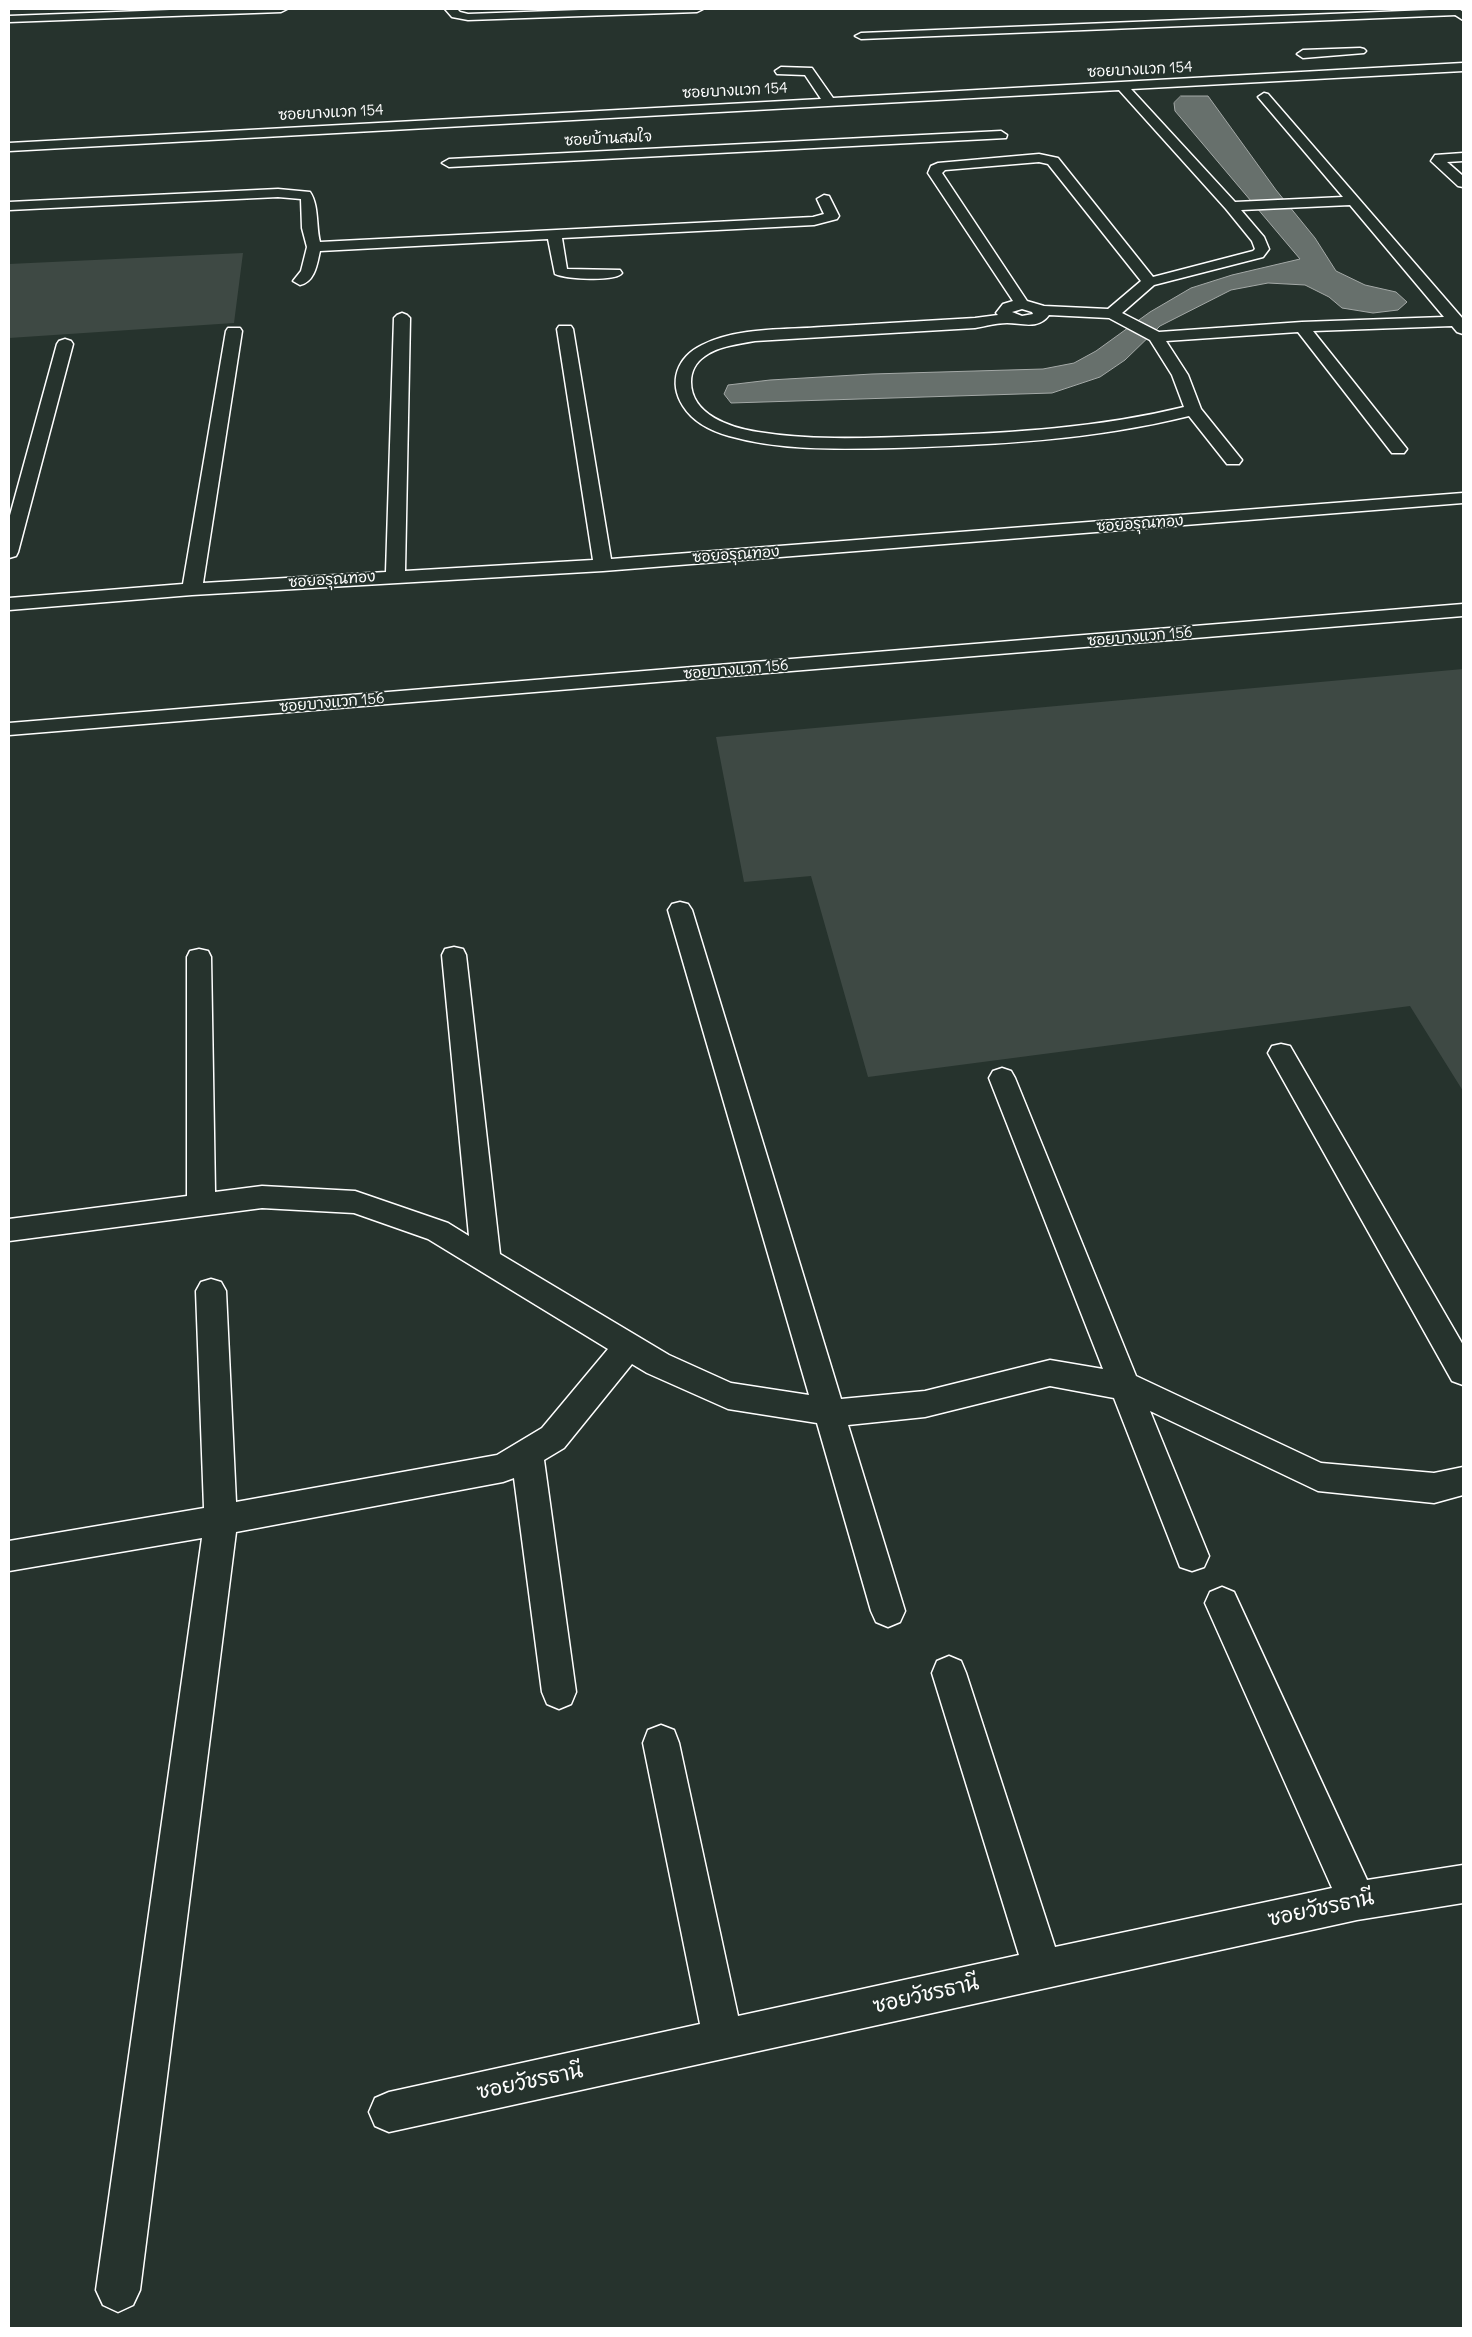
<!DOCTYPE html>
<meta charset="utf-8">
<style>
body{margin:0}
#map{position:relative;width:1472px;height:2337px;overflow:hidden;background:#26332d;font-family:Delius,sans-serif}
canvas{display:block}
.frame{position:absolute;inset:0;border:10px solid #fff;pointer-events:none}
</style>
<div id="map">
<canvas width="1472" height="2337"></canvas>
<div class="frame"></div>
</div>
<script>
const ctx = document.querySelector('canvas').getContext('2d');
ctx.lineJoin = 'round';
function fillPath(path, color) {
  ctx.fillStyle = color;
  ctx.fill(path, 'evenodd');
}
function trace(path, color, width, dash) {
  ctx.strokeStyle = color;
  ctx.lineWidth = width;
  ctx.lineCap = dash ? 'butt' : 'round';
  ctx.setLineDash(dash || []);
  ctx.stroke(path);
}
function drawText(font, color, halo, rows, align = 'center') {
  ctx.font = font + ' Delius,"Playpen Sans Thai",sans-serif';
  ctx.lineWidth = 4;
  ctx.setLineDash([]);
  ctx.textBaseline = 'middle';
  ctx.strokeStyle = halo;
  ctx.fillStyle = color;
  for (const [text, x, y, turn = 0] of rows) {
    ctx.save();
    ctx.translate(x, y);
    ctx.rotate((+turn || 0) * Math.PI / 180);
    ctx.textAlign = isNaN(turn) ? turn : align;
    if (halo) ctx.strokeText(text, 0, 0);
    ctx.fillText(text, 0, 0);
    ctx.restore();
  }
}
fillPath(new Path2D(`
 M243 253 234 323 9 338V264Z
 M1463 669V1091L1410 1006 868 1077 811 876 744 882 716 737Z`), '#3e4944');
const water = new Path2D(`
 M1181 96H1208L1276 190 1315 238 1336 271 1365 285 1396 292 1407 302 1398 310 1373 313 1342 308 1329 297 1305 285 1268 283 1231 290 1160 326 1125 360 1100 377 1052 393 731 403 724 394 728 385 770 380 872 374 1043 369 1074 363 1096 351 1150 312 1191 288 1232 275 1300 259 1175 111 1174 103Z`);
fillPath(water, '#67706c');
trace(water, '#a4a9a7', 1);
const minor = new Path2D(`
 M197 9H287L281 12 9 22V16Z
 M445 9H457L460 12 468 14 609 9H703L697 12 468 20 452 17Z
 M1454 9 1462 12 1456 15 861 39 855 36 861 33Z
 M1360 48 1364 49 1366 51 1364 53 1303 58 1297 54 1303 50Z
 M1463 63V71L1131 89 1235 202 1343 197 1258 97 1264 93 1268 94 1463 319V334L1457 332 1452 326 1313 331 1407 449 1404 453H1392L1298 332 1166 341 1188 375 1201 409 1242 460 1239 464H1227L1189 416C1092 440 994 445 894 448 840 449 782 451 729 436 711 431 693 422 683 406 668 382 677 357 702 345 738 327 783 330 822 327 873 324 924 321 975 318L998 315 996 313 1003 304 1013 301 928 173 931 166 938 163 1039 154 1058 158 1153 277 1253 251 1255 249 1252 241 1226 209 1119 90 9 151V143L821 99 805 75 777 74 775 71 781 67 812 68 833 98ZM1039 162 1048 164 1141 281 1108 309 1044 306 1027 301 942 173 945 170ZM1350 205 1444 317 1302 322 1159 332 1122 313 1154 285 1263 257 1269 249 1264 237 1241 210ZM1022 309 1032 312 1033 314 1022 316 1012 312ZM1049 315 1109 318 1150 340 1172 375 1184 407C1098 428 1012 433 924 436 869 438 813 441 758 432 731 428 691 415 691 382 691 371 696 362 705 356 719 346 738 344 755 341L975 328C986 326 997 323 1007 323 1022 323 1038 330 1049 315Z
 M1001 131 1007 135 1006 138 449 167 442 163 449 159Z
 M1463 153V161L1447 162 1463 176V187L1458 186 1431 161 1435 155Z
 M278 189 310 192C319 205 316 227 320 242L813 217 824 214 817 199 824 195 829 196 839 216 837 219 814 225 562 238 567 269 620 270 622 273C616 282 565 279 555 274L548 239 320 251C317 264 315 282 300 285L293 281 301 271 307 247 302 228 301 199 278 197 9 210V202Z
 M402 313 407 315 410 318 405 571 593 560 557 329 559 326H571L573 329 611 559 1463 493V503L603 571 192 595 9 610V598L183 584 226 331 228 328H240L242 331 203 583 386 572 394 318 397 315Z
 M65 339 71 341 73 344 18 552 16 556 9 558V519L57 344 59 341Z
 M1463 604V616L9 735V723Z
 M680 902 688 904 692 910 841 1399 925 1391 1050 1360 1103 1369 989 1078 993 1071 1002 1068 1011 1071 1015 1078 1136 1376 1321 1463 1434 1473 1463 1467V1495L1434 1503 1318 1491 1150 1411 1209 1556 1204 1567 1192 1571 1180 1567 1114 1398 1050 1386 925 1417 848 1425 905 1611 900 1622 888 1627 876 1622 871 1611 817 1423 728 1409 647 1373 632 1364 564 1448 544 1460 576 1692 571 1704 559 1709 547 1704 542 1692 514 1478 503 1482 236 1532 140 2290 133 2305 118 2312 103 2305 96 2290 202 1538 9 1571V1541L204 1508 196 1291 201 1282 211 1279 221 1282 226 1291 236 1502 497 1455 542 1428 608 1349 428 1239 354 1213 262 1208 9 1241V1219L187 1196V957L190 951 199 949 208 951 211 957 215 1192 262 1186 355 1191 448 1223 469 1236 442 955 445 949 454 947 463 949 466 955 500 1254 669 1355 731 1383 809 1395 668 910 672 904Z
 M1281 1044 1290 1046 1463 1345V1385L1452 1381 1268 1053 1272 1046Z
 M1222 1587 1234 1592 1367 1880 1463 1865V1903L1357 1920 389 2132 375 2126 369 2112 375 2098 389 2092 700 2024 643 1743 648 1730 661 1725 674 1730 679 1743 738 2016 1019 1955 932 1673 937 1661 949 1656 961 1661 966 1673 1055 1947 1332 1888 1205 1603 1210 1592Z`);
const major = new Path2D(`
 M1446 9H1459L1463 12V20Z`);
trace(minor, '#fff', 3);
trace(major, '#fff', 3);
fillPath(minor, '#26332d');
fillPath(major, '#26332d');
drawText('15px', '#fff', '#26332d', [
 ["ซอยบางแวก 154",1140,70,-3],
 ["ซอยบางแวก 154",735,91,-3],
 ["ซอยบางแวก 154",331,113,-3],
 ["ซอยบ้านสมใจ",608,139,-3],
 ["ซอยอรุณทอง",1140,524,-4],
 ["ซอยอรุณทอง",736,555,-4],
 ["ซอยอรุณทอง",332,580,-4],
 ["ซอยบางแวก 156",1140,637,-5],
 ["ซอยบางแวก 156",736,670,-5],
 ["ซอยบางแวก 156",332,703,-5]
]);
drawText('21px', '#fff', '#26332d', [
 ["ซอยวัชรธานี",1321,1909,-12],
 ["ซอยวัชรธานี",926,1995,-13],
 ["ซอยวัชรธานี",530,2082,-12]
]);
</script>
